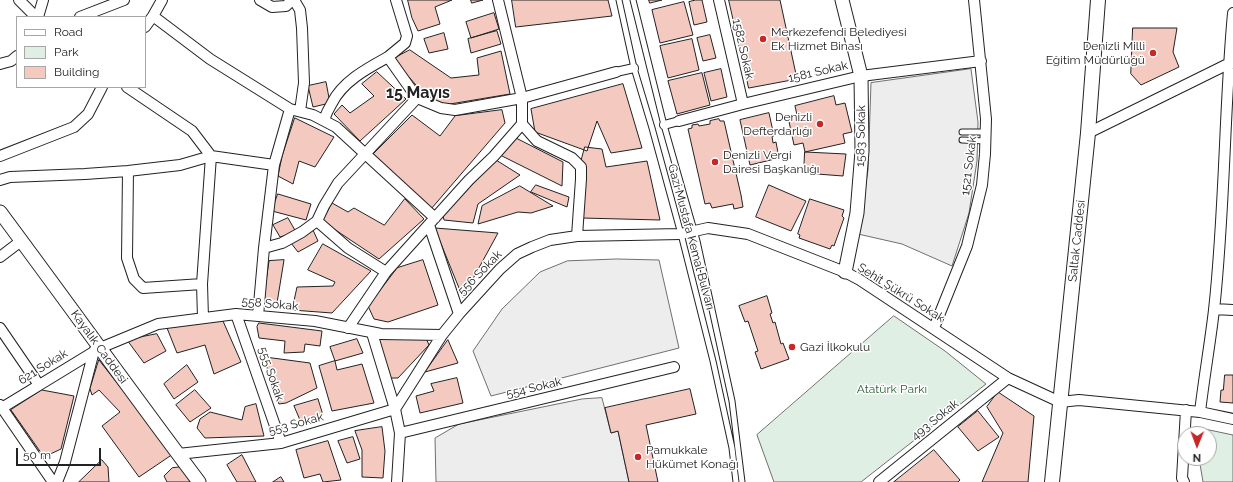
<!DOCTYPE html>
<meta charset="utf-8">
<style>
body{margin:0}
#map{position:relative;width:1233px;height:482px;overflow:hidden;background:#fff;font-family:Raleway,sans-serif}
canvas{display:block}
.legend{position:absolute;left:16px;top:16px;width:130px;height:72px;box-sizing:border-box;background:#fff;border:1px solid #a7a7a7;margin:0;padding:5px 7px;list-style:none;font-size:12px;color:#222}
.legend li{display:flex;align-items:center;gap:8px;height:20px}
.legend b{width:20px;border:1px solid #a7a7a7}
.north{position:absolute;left:1177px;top:426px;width:40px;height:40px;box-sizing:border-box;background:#fff;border:1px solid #a7a7a7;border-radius:50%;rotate:181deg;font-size:11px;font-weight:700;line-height:16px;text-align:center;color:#222}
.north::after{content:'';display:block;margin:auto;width:14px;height:18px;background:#c62828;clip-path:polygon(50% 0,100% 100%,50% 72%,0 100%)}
.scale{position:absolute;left:16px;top:448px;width:85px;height:18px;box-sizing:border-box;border:2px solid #222;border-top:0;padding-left:5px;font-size:12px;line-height:14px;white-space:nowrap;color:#222;-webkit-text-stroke:3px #fff;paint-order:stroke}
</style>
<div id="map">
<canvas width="1233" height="482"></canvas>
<ul class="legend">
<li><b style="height:5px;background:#fff"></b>Road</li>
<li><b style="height:11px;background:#e0efe3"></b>Park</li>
<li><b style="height:11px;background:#f3c9c0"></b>Building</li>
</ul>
<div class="north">N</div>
<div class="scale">50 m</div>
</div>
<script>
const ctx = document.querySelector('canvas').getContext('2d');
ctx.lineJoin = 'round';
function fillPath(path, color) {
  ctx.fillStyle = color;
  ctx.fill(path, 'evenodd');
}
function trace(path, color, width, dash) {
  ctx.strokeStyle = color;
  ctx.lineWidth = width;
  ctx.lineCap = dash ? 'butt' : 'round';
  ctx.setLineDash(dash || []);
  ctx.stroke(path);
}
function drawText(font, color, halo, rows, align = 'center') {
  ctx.font = font + ' Raleway,sans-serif';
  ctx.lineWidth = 3;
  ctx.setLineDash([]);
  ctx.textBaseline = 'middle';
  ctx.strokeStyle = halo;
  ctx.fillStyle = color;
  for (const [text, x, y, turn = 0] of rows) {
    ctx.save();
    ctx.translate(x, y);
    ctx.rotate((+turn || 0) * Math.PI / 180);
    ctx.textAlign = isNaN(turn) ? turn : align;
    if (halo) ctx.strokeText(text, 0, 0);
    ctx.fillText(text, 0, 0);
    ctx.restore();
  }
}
const green = new Path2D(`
 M894 316 945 351 986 384 861 482H774L757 435Z
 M1195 427 1233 435V482H1203L1199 458H1209V434H1196Z`);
fillPath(green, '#e0efe3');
trace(green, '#6f6f6f', 1);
const parking = new Path2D(`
 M971 69 978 122 977 161 969 213 952 266 902 244 858 234 868 170 871 83Z
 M617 259 659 260 679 348 491 396 473 351 502 309 540 272 567 261Z
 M602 398 611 433 618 431 629 482H436L435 438 459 424 582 399Z`);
fillPath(parking, '#ededed');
trace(parking, '#6f6f6f', 1);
const building = new Path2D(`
 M408 0H452L435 7 440 24 418 31 412 18Z
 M471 0H483L472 3Z
 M512 0H608L612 16 516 27Z
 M649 0H662L650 3Z
 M696 0H702L707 22 694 25 689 2Z
 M729 0H780L797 79 749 88Z
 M684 2 693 35 660 43 652 10Z
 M494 13 499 29 471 38 466 22Z
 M1133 28H1177L1173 52 1179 67 1141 85 1131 74Z
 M497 31 501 44 471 53 468 39Z
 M444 33 448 49 429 53 424 39Z
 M710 35 716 58 703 61 697 38Z
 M692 39 699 70 668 78 660 46Z
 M410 50 451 78 479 75 477 58 501 51 510 94 444 105 423 93 393 59Z
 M721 69 727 97 711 101 704 73Z
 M377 72 406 99 360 141 334 114 342 105 350 113 374 96 362 84Z
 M702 73 710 105 677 114 668 81Z
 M326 82 330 103 313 107 308 86Z
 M623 84 642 148 611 153 597 121 587 151 535 132 531 109Z
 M834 96 836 105 845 103 852 132 843 134 845 143 805 152 803 143 794 145 788 117 797 115 795 106Z
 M502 110 505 123 431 209 373 154 412 115 440 136 455 116Z
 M769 113 774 136H772L773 143 776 142 779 158 750 165 740 120Z
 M295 118 334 137 315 167 299 161 293 184 278 176 282 156Z
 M719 119 720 121H724L741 195 743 207 734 209 733 204 712 208 710 203 705 204 688 129 692 128V125L698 124 699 126 710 124V121Z
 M514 137 563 162 562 186 500 155Z
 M585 147 602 149 606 167 647 161 660 220 582 218 581 161Z
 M805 152 846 154 843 176 804 173Z
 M496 160 520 175 478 204 473 223 444 220 443 216Z
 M536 185 569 197 567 207 531 192Z
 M769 185 806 201 791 231 756 217Z
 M520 186 553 206 531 213 518 212 478 224 482 206Z
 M278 194 311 204 306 220 272 211Z
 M405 199 424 219 379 259 322 221 332 203 348 212 354 208 384 225Z
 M810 199 844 210 842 216 844 218 834 246 832 245 830 249 799 238 800 235 798 234Z
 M288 218 296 232 280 237 273 225Z
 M435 228 498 233 463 297Z
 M313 230 318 241 298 252 291 243Z
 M323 244 371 271 332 313 292 310 297 287 333 286 335 282 308 270Z
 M284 260 277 303H263L269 261Z
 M423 260 438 305 388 322 374 319 368 306 397 268Z
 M767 296 772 313 770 314 773 323 775 322 781 344 783 343 789 359 761 369 755 352 758 351 748 321 745 322 739 306Z
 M223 321 241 362 214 374 205 345 177 353 167 328Z
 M259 323 322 331 320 346 305 344 304 352 284 353 285 341 259 338 257 327Z
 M157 334 166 351 144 363 127 340Z
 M376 337 426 338 429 345 398 378H390Z
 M357 339 363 353 335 361 330 347Z
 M448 340 458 363 425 372Z
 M265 357 310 363 317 388 286 403 279 404 271 385Z
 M99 360 173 454 139 477 102 426 120 412 99 390 92 395 90 389Z
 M335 361 337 370 362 364 374 403 332 411 319 366Z
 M187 365 198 382 174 399 164 384Z
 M1225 375H1233V403L1220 402 1221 390H1223Z
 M457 378 463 403 420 413 416 396 434 391 431 384Z
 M690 389 696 414 646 425 658 482H629L618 431 611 433 605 408Z
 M42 390 74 396 61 449 44 457 11 410Z
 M195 390 211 408 190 422 176 405Z
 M998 392 1034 416 1028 482H982L1003 433 987 407Z
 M318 399 323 415 300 420 294 406Z
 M256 404 264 436 205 438 197 428 200 419 210 412 242 420 245 407Z
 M978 411 999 437 978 451 958 427Z
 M382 427 385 451 383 478 362 477V450L355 431Z
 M353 437 360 459 347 463 338 441Z
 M328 441 341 480 323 482 320 474 304 478 296 450Z
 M934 450 960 480 958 482H894Z
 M242 455 256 482H237L227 465Z
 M102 460 108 467 109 482H79Z
 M182 467 193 482H167L164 476 172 468Z
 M281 477 284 482H273Z`);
fillPath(building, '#f3c9c0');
trace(building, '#222', 1);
const service = new Path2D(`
 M619 0 634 68 652 128 681 234 713 361 732 448 736 482
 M633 0 664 125 697 241 732 401 742 482
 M962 132H986
 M962 140 986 141`);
const pedestrian = new Path2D(`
 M616 72 634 68
 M664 125 679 121`);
const minor = new Path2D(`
 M19 0 36 17
 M260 0 272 7 286 6 292 0
 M294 0 300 10 302 28 304 83 300 111
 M498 0 522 98V124L537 141 572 158 581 167V179L577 236
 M719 0 743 104
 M153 16 210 59 290 109 313 115 336 127 435 218
 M38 17 43 0
 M80 17 124 0
 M145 27 153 16 162 0
 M388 57 405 43 407 36 396 0
 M0 64 11 61 17 56
 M127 87 192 131 211 156 202 284 203 318
 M324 120C326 114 329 108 332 103 343 81 368 68 388 57L417 98 441 108 455 110 522 98 616 72
 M679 121 743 104 861 76 981 61
 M1088 133 1228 64 1233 63
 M0 156 74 127 88 114 102 87
 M128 171 127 258 134 279 143 288 202 284
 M0 180 10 177 85 174 128 171 180 165 211 156 274 165
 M317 221 348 248 386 272
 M429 225 459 314
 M264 248 282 243 302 232 317 221 324 206 338 183 417 98
 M0 257 21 241
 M1214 309 1233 310
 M236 314 281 443
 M258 316 264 248 274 165 290 109
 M0 328 39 385
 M348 328 386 272 469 180 494 156 522 124
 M934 328 967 246 982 185 985 154 986 119 974 0
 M372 333 395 409 400 433 397 482
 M0 405 53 482
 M0 409 100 348 158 324 236 314 315 321 381 334 442 335
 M395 409 442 335 459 314 500 269 517 254 532 247 550 240 577 236 681 234 708 228 748 234 845 272 860 280 1008 378 1060 402 1079 400 1200 412 1233 419
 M1200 412C1204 378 1210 344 1214 310 1225 211 1224 111 1233 13
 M400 433 674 367
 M178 454 281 443 395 409
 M57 482 65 462 94 351
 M879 482 1008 378
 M1184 482 1182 478 1186 410`);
const tertiary = new Path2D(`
 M842 0 861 76 862 151 857 213 845 272
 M0 212C67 302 132 393 199 482`);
const secondary = new Path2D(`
 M1052 482 1088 133 1098 0`);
trace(service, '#222', 7);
trace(pedestrian, '#222', 10);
trace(minor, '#222', 12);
trace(tertiary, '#222', 15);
trace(secondary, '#222', 16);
trace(service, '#fff', 5);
trace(pedestrian, '#fff', 8);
trace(minor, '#fff', 10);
trace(tertiary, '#fff', 13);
trace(secondary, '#fff', 14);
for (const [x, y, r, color] of [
 [763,39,4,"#c62828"],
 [1153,53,4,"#c62828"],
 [820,124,4,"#c62828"],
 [715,162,4,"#c62828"],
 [792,347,4,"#c62828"],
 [638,457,4,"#c62828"]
]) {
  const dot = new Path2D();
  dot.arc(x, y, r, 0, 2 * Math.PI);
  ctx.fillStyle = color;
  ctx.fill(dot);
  trace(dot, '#fff', 1.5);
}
drawText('12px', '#222', '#fff', [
 ["Merkezefendi Belediyesi",771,32],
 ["Ek Hizmet Binası",771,46],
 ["Denizli Milli",1145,46,"right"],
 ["Eğitim Müdürlüğü",1145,60,"right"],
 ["Denizli",812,117,"right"],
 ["Defterdarlığı",812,131,"right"],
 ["Denizli Vergi",723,155],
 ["Dairesi Başkanlığı",723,169],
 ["Gazi İlkokulu",800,347],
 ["Pamukkale",646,450],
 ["Hükümet Konağı",646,464]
], 'left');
drawText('12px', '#222', '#fff', [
 ["1582 Sokak",743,49,77],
 ["1581 Sokak",818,72,-13],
 ["1583 Sokak",861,136,-89],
 ["1521 Sokak",969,166,-83],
 ["Gazi Mustafa Kemal Bulvarı",691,237,75],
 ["Saltak Caddesi",1077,241,-84],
 ["556 Sokak",480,273,-46],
 ["Şehit Şükrü Sokak",901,293,32],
 ["558 Sokak",270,304,5],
 ["Kayalık Caddesi",99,347,54],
 ["621 Sokak",43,367,-32],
 ["555 Sokak",271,374,71],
 ["554 Sokak",534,388,-13],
 ["493 Sokak",935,420,-39],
 ["553 Sokak",296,424,-15]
]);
drawText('12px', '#2f5e38', '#fff', [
 ["Atatürk Parkı",892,389]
]);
drawText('bold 16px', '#222', '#fff', [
 ["15 Mayıs",418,93]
]);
</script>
